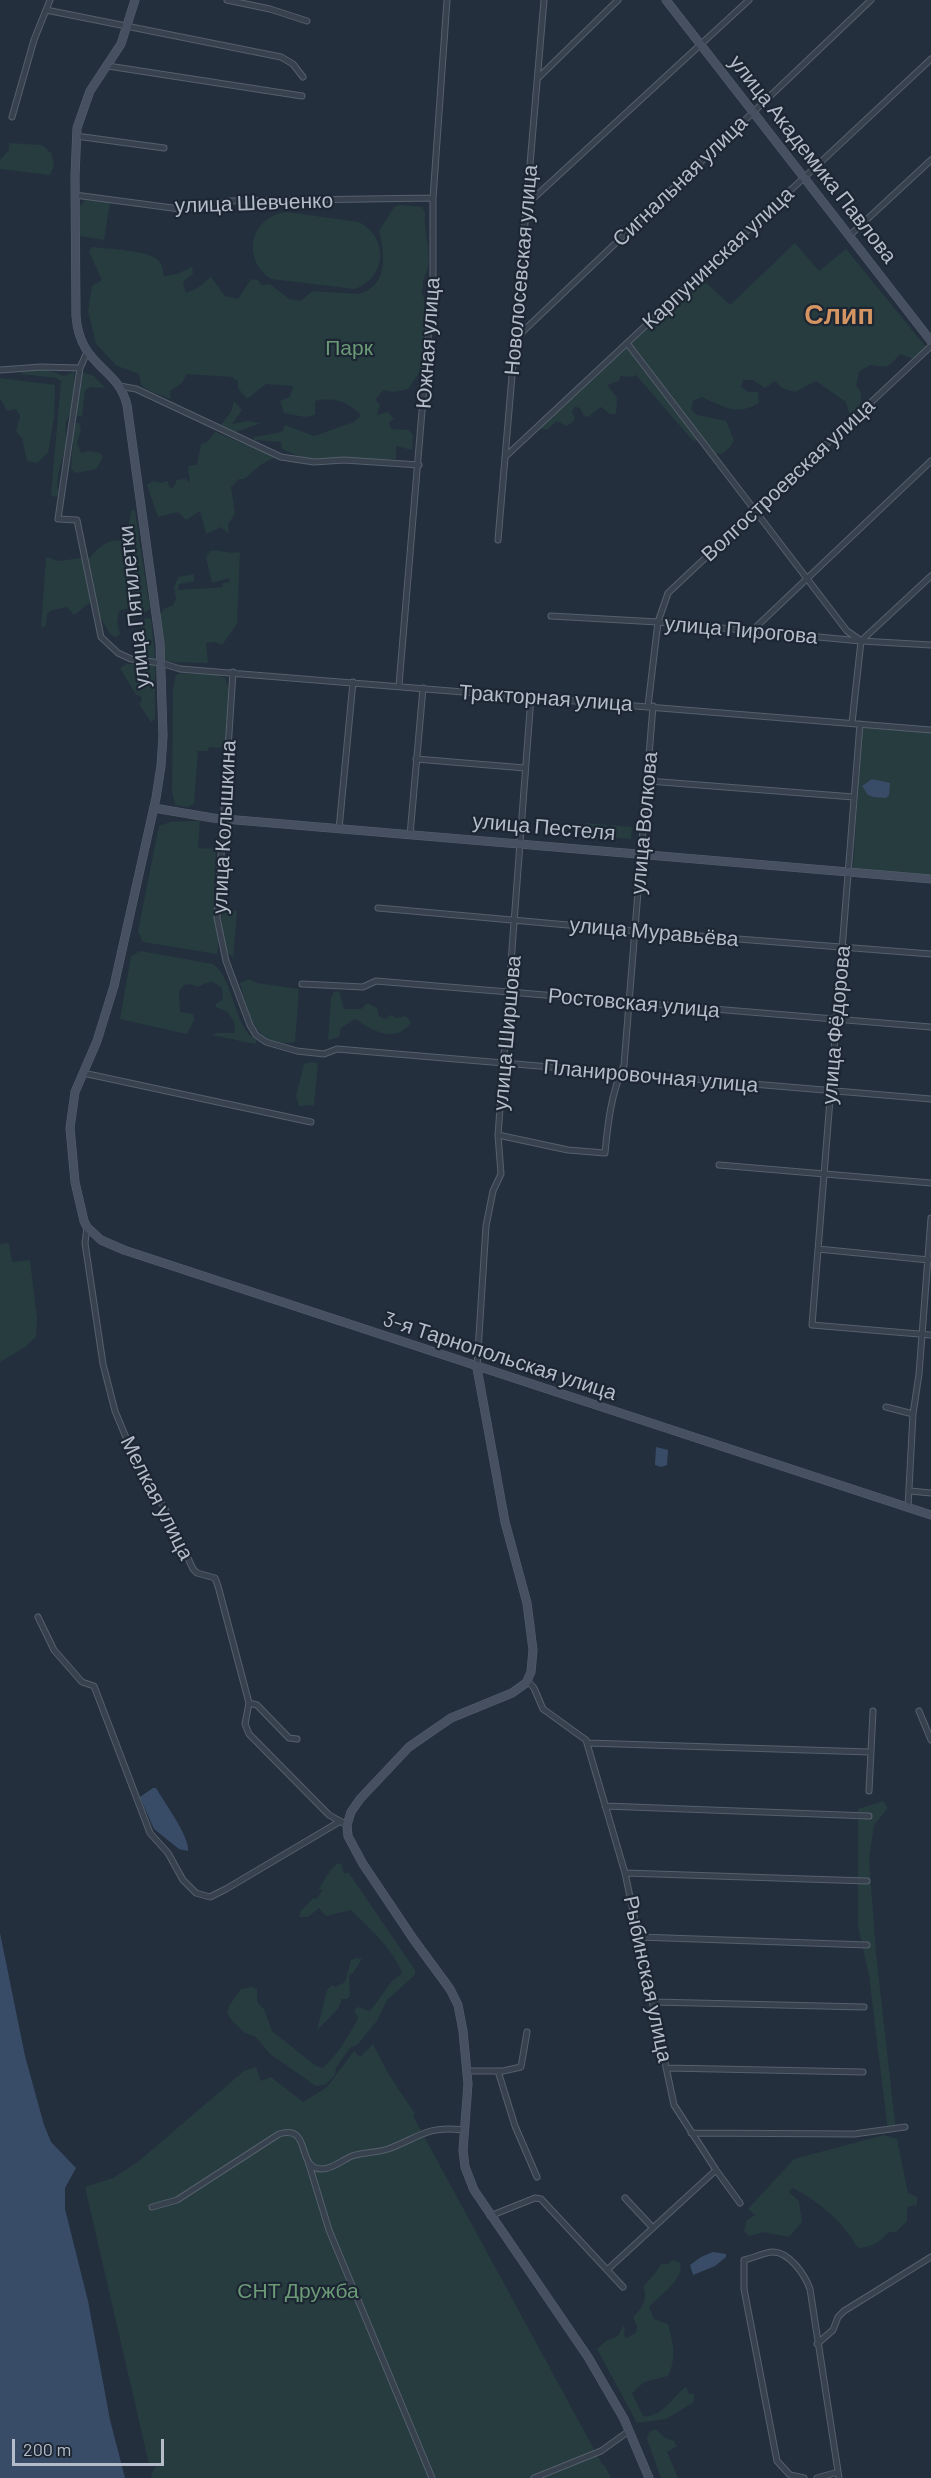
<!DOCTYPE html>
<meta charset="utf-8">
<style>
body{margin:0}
#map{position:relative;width:931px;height:2478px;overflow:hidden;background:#242f3e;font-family:Barlow,sans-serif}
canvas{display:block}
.scale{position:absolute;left:12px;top:2439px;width:152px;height:27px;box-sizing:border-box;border:3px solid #b4bcc9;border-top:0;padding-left:8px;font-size:18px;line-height:21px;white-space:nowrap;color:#b4bcc9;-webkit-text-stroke:4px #1d2633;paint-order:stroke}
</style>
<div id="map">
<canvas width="931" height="2478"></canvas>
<div class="scale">200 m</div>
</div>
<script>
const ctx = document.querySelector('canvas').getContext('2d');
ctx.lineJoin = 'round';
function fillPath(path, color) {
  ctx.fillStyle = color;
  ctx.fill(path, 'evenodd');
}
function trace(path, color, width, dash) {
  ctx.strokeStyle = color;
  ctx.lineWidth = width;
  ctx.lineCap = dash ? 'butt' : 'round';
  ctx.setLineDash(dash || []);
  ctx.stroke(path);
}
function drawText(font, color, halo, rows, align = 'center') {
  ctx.font = font + ' Barlow,sans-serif';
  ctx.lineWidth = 4.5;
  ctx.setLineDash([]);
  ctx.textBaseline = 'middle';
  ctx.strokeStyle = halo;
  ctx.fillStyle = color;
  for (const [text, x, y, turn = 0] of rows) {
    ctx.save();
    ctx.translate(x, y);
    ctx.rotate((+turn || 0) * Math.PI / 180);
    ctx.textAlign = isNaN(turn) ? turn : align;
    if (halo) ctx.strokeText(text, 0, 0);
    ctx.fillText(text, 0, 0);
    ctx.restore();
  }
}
fillPath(new Path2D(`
 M9 143 42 145 52 154 54 166 50 175 0 169V160L9 150Z
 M85 200 110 202 104 240 80 236V206Z
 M400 205 422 207 425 213C423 236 435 256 424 278 422 283 424 287 421 292 429 303 421 317 425 329L422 369 408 389 394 392 383 390 375 400 380 404 377 415 388 412 394 419 389 422 391 429 408 430 413 434 412 450 396 446V459L314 460 303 458 282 449 281 442 254 440V437L282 432 285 425 314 436 354 422 361 415C347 401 334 397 315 401V415L305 417 284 413 280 401 290 397 293 386 266 384 247 399 238 388V381L231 377 187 374 182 383 170 391 171 399 149 391 141 385 139 374 117 366 96 344 88 311 92 286 102 280 89 252 92 247C107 249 145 250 157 259 162 263 163 270 164 276L177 274 192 267 193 274 183 282 186 293 199 287 211 277 225 296 238 299 251 279 258 280 261 285 270 284 289 299 300 301 313 291 359 294C388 286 385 255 379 231L394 207Z
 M286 212 359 222C389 238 387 277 355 289L271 279C241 259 250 217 286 212Z
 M795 243 819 271 846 249 926 347 914 359 900 354C886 370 888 367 870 365L859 372 856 386C865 393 861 406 854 413H849L846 402 816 381 795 392 782 388 775 381 765 388 753 380H743L741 387 748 392H758L759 403C736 416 724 407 702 397L693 401 691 409 697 415 726 421 734 440 730 447 722 454 713 453 700 439 693 441 636 375 632 377 620 376 619 381 607 385 617 398 616 414H610L601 407 588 417 584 416 580 408 575 407 572 410 575 420 567 426 557 421 547 430 539 428 702 279 730 305Z
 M45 369 64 376 74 372C75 384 72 402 70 413 69 416 67 419 66 422 65 430 67 439 65 449 62 465 54 478 59 494L55 497 51 495 61 381 56 378 21 374 24 371Z
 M82 372 94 376 105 388 90 387 85 391 82 417 76 415Z
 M0 378 55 385 54 418 48 453 37 463 27 461 22 438 16 432 20 416 16 409 7 411 0 398Z
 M234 401 242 410 232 424 248 421 261 423 236 432 221 425 231 412Z
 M74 423H79L81 429 77 443 81 453 88 451 100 453 103 457 96 469 76 473 71 469Z
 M215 432 276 457 262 464 244 479H239L231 487 235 514 228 524 229 534 221 527 206 534 200 511 186 520 178 512 158 517 147 485 153 481 161 483 168 481 169 487 173 488 177 480 186 479 190 482 188 466 197 465 201 444 207 442Z
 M132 509 135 511 150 609 145 612 132 607 119 611 117 623 120 634 115 637 110 634 91 602 74 615 67 607 52 610 47 614 46 626 41 628 46 557 58 561 90 557C100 546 109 538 125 541Z
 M210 551C223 550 226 554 240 552L237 624 222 645 215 642 206 643 208 663 171 662 164 660 160 614 164 609 173 605 176 599 174 588 178 577 194 574V581L179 584 178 590C193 588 208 589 222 587L223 583 230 582 229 578 212 583 206 557Z
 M146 618 151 619 155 658 153 660 142 655 140 642 142 621Z
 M127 664 155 665V719L151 722 139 704 142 700 141 696 136 695 120 668Z
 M182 673 216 675 225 678 230 691 224 748 209 747 208 751H198L194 803 188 807 175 805 172 791 173 690 176 675Z
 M866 728 931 733V876L853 868 862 730Z
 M195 821H200L198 848 216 849C215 872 213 894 215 917 216 930 220 941 217 954L143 942 138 931 159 826 170 822Z
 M586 823 607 825 606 836 585 834Z
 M611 825 632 827 631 839 609 837Z
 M226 909 237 911 233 958C221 948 222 925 221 910Z
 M140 951 213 964C235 979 233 1029 257 1040L255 1044 212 1035 217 1033H235L234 1022 228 1012 216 1007V1004L223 999 222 988C209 978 210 982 198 987L190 984 184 985 179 992 180 1012 193 1014 194 1020 187 1034 120 1019 131 956Z
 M249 979 257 983 299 989 295 1042C254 1049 249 1013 240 983Z
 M339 991 344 1009H361L367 1003 377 1008 379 1016 385 1019 391 1015 396 1018 406 1016 411 1023C394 1044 373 1031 355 1019L341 1028 339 1037 328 1040 331 997 334 992Z
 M311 1062 318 1063 314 1105 299 1106 296 1096 304 1064Z
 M9 1243 12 1262 30 1260 37 1319 36 1337 25 1347 0 1362V1244Z
 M883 1801 888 1808 874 1825 869 1859 876 1953 896 2132 888 2131 869 1976 858 1926V1809Z
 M338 1863 341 1864 344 1873H349L415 1970V1975L387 2000 377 2021 357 2045 350 2048 336 2068 335 2075 326 2084 316 2086 270 2054 256 2037 245 2033 233 2022 227 2013 229 2006 241 1989 252 1987 257 1989V2002L264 2009 272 2031 316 2066 323 2068C338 2054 349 2036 358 2018L354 2010 358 2007 370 2011 392 1981 402 1973C393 1949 369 1928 351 1910L326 1916 319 1908 308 1917H299L301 1911 313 1898 317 1899 322 1890 319 1889C324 1880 330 1869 338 1863Z
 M356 1958 362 1959 353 1973 349 1975 350 1996 347 1999H342L338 2009 317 2030 327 1990 332 1985 336 1987 345 1982 351 1960Z
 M373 2044 389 2075 415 2114 413 2116 602 2464 605 2466 611 2478H152L151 2474 158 2463 149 2464 85 2187 113 2178 139 2161 244 2071 256 2067 261 2081 271 2077 303 2102 327 2087 354 2051 360 2057Z
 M884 2135 897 2139 908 2193 917 2197V2205L907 2207V2221L896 2232H889C880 2242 872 2247 858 2248 843 2222 820 2202 793 2188L789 2192 799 2201 802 2222 789 2237 764 2232 749 2236 744 2231 747 2220 755 2215 748 2209 794 2159Z
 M673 2260 680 2263C685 2279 660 2295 649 2307L654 2319 668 2324C673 2341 677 2359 668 2376L644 2382 632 2393 643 2416C663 2418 671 2397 686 2387L689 2394H694V2402L666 2419 637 2423 597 2349 606 2341 618 2336 623 2326 625 2328 624 2336 626 2338 636 2333 637 2326 633 2318C641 2308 649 2300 643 2287L656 2272 661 2264H668Z
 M656 2429 665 2438 674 2441 677 2446 667 2452 678 2478H661L647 2439 649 2432Z`), '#263c3f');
fillPath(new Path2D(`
 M872 779 890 783 889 795 886 798 873 797 868 795 862 786Z
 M656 1447 668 1450 667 1465 661 1467 655 1465Z
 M153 1788H156C164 1802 190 1837 188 1851L179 1849 154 1829 140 1797Z
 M0 1933 25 2056 44 2125 51 2142 76 2168 65 2188V2209L88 2301 110 2420 125 2478H0Z
 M713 2252 726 2254V2257L715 2266 693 2275 690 2265 701 2257Z`), '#394c67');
const street = new Path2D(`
 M227 0 270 9 307 21
 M46 10 281 57 293 64 303 77
 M108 66 302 96
 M538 78 618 0
 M12 117 34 40 50 0
 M76 136 164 148
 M75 195 180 209 230 201 433 198
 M525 206 749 0
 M849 236 931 160
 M516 338 871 0
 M627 343 847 631 860 640
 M80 368 58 519 77 520 101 637 118 653 131 659 161 663 180 669 931 730
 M0 370 41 367 80 368 87 352
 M120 386 136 389 281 457 314 462 344 460 419 465
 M505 457 931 59
 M498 540 544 0
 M551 616 658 622 861 641 931 645
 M757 630V626L931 461
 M861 641 931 576
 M233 672 217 918 226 961 250 1025 256 1035 266 1042 297 1051 324 1054 337 1049 931 1099
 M399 685 433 280V198L447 0
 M648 706 658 622 668 593 931 346
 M852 723 861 641
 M860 724 812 1325 931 1335
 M416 759 525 768
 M648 781 854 797
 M339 829 353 682
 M410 835 423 688
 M378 908 635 931 931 954
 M302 984 363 987 376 981 931 1027
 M83 1073 311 1122
 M498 1135 568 1150 605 1153C608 1122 611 1094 624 1065L653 706
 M719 1165 931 1183
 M87 1227 85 1243 103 1364 115 1411 135 1459 168 1514 193 1569 197 1573 215 1578 218 1586 249 1703 245 1724 249 1734 329 1815 347 1825
 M818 1249 929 1260
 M477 1367 486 1226 493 1191 501 1174 498 1135 531 697
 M886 1407 913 1414
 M910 1491 931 1493
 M908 1507 913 1414 919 1374 931 1218
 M38 1617 54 1650 82 1682 94 1686 150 1833 168 1853 183 1880 196 1893 210 1897 226 1889 339 1822
 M527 1680 534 1688 543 1709 586 1740 625 1873 674 2105 716 2170 740 2203
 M249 1703 257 1705 289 1738 297 1739
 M919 1711 931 1740
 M587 1743 870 1752
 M869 1791 873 1711
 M605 1806 869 1816
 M625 1873 867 1881
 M639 1937 867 1945
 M653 2002 864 2007
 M667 2068 863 2072
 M467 2071H503L521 2067 527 2032
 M498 2071 515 2126 537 2177
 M691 2133 854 2134 905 2127
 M308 2161 329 2230 432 2478
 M625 2198 653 2228
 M152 2207 177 2200 279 2134C313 2124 295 2169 322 2169 333 2169 342 2160 352 2156 364 2152 376 2153 388 2149 419 2138 426 2125 463 2130
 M490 2216 535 2198 541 2199 623 2287
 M607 2270 716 2170
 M817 2344 833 2330 838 2317 844 2311 931 2257
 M534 2478 601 2451 629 2431
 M804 2478 790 2475 777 2461 744 2289V2260C754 2258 762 2253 772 2252 789 2251 805 2275 810 2289L839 2478
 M817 2478 838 2472`);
const secondary = new Path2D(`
 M135 0 121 44 90 91 77 128 75 176 76 316C80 368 117 365 127 405L160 643 163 736 161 766 156 798 114 986 97 1041 75 1092 70 1128 75 1182 84 1221 87 1227 101 1240 124 1250 931 1515
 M666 0 931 341
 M154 808 213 818 931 879
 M477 1368 505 1522 527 1603 533 1650 531 1672 526 1683 512 1693 451 1718 409 1747 360 1799 351 1812 347 1825 348 1836 363 1864 414 1940 450 1989 458 2005 463 2031 468 2084 463 2150 465 2167 474 2190 588 2357 624 2419 649 2478`);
trace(street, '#565f6c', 7);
trace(secondary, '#565f6c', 9);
trace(street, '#38414e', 5);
trace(secondary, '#465061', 8);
drawText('21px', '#b4bcc9', '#1d2633', [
 ["улица Академика Павлова",813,159,52],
 ["Сигнальная улица",680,181,-44],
 ["улица Шевченко",254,203,-2],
 ["Карпунинская улица",718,258,-43],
 ["Новолосевская улица",521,270,-85],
 ["Южная улица",428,343,-86],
 ["Волгостроевская улица",788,480,-43],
 ["улица Пятилетки",134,607,-96],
 ["улица Пирогова",741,630,5],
 ["Тракторная улица",546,698,4],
 ["улица Волкова",644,823,-85],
 ["улица Колышкина",224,827,-87],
 ["улица Пестеля",544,827,5],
 ["улица Муравьёва",654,932,5],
 ["Ростовская улица",634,1003,5],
 ["улица Фёдорова",836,1025,-85],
 ["улица Ширшова",507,1033,-85],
 ["Планировочная улица",651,1076,5],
 ["3-я Тарнопольская улица",500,1356,18],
 ["Мелкая улица",157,1498,63],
 ["Рыбинская улица",648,1979,78]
]);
drawText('21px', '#6b9a76', '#1d2633', [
 ["Парк",349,348],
 ["СНТ Дружба",298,2291]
]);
drawText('bold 27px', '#d59563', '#1d2633', [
 ["Слип",839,315]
]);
</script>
